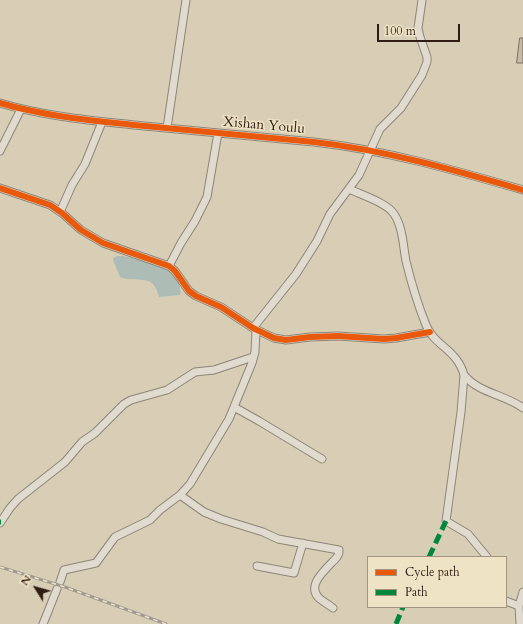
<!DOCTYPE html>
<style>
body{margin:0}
#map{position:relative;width:523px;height:624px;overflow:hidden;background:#d7ceb5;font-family:Cardo,serif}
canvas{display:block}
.legend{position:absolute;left:367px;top:556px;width:140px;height:52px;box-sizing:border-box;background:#efe3c5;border:1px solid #a2947e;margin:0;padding:5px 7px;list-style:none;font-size:12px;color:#2f1d14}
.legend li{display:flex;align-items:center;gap:8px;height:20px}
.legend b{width:20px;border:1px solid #a2947e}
.north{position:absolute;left:16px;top:568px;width:40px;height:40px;-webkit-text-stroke:3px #efe3c5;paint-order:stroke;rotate:307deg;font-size:11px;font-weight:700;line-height:16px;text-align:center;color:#2f1d14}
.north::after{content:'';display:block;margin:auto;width:14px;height:18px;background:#2f1d14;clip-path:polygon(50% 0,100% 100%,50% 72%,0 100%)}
.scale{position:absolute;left:377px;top:24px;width:83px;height:18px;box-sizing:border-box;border:2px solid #2f1d14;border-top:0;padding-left:5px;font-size:12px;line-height:14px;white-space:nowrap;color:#2f1d14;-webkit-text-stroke:3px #efe3c5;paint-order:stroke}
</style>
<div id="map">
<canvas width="523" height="624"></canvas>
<ul class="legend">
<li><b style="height:5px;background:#e8590c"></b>Cycle path</li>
<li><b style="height:5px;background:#00873e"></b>Path</li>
</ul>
<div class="north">N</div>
<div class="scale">100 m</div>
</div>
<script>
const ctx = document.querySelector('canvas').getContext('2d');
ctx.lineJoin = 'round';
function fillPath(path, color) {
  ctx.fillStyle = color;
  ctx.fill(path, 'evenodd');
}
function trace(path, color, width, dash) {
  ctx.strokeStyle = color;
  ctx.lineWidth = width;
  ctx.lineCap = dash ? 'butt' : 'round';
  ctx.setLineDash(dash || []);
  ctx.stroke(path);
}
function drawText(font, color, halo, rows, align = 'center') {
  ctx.font = font + ' Cardo,serif';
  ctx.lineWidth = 3;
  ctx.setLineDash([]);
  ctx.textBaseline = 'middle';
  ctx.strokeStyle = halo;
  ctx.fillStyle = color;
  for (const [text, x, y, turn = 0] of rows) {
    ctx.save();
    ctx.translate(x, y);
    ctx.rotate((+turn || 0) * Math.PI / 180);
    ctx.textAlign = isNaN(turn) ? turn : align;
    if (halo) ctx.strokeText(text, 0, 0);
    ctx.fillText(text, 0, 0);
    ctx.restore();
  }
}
fillPath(new Path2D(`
 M117 256H123C132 258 165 265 170 269 177 275 182 287 180 295L159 297C153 271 137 284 120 277L113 260V258Z`), '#adbcb4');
const building = new Path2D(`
 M520 38H523V63H517Z`);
fillPath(building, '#c8b9a7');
trace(building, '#766e61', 1);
const minor = new Path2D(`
 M0 103C44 116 88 120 134 125 194 131 254 136 314 142 385 150 454 170 523 190
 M167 128 186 0
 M0 151 21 109
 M0 188 50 205 62 213 81 230 103 243 169 266 175 271 189 291 196 296 221 307 253 328 274 338 286 340 310 337 338 336 384 339 396 338 430 332
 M349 189C362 195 387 203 394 214 403 227 403 246 406 261 411 282 418 305 426 325 434 346 457 349 464 375L461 412 446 521 468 534 487 557
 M60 212 72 185 85 164 102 122
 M169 266 181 243 195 221 207 197 218 133
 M253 328 296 274 317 241 330 214 359 175 380 129 401 108 422 75 427 62V57L420 37 418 28 422 0
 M464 375C480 394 504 394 523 408
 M234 407 259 421 322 459
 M180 495 204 512 221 519 263 532 278 539 339 550V553L337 557C328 568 304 585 320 599 324 602 329 605 333 608
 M0 523 10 508 18 499 65 462 82 442 95 433 124 404 131 400 167 390 195 372 214 370 253 357
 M257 566 294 573 303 543
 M60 582 64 570 96 563 115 537 150 520 160 510 180 495 190 484 229 419 252 363 255 352 256 330
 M506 601 519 606
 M43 624 57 589
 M520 624 519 606 523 592`);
trace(minor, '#8d8677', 9);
trace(minor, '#e0dbce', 7);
const rail = new Path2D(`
 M0 567 65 587 166 624`);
trace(rail, '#a09a90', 3);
trace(rail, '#efe3c5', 1.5, [4.5]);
trace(new Path2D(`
 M0 522H1
 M429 557 446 521
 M396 624 403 607`), '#00873e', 5, [10, 5]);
trace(new Path2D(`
 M0 103C44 116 88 120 134 125 194 131 254 136 314 142 385 150 454 170 523 190
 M0 188 50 205 62 213 81 230 103 243 169 266 175 271 189 291 196 296 221 307 253 328 274 338 286 340 310 337 338 336 384 339 396 338 430 332`), '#e8590c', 6);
drawText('14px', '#2f1d14', '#efe3c5', [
 ["Xishan Youlu",264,126,5]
]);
</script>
